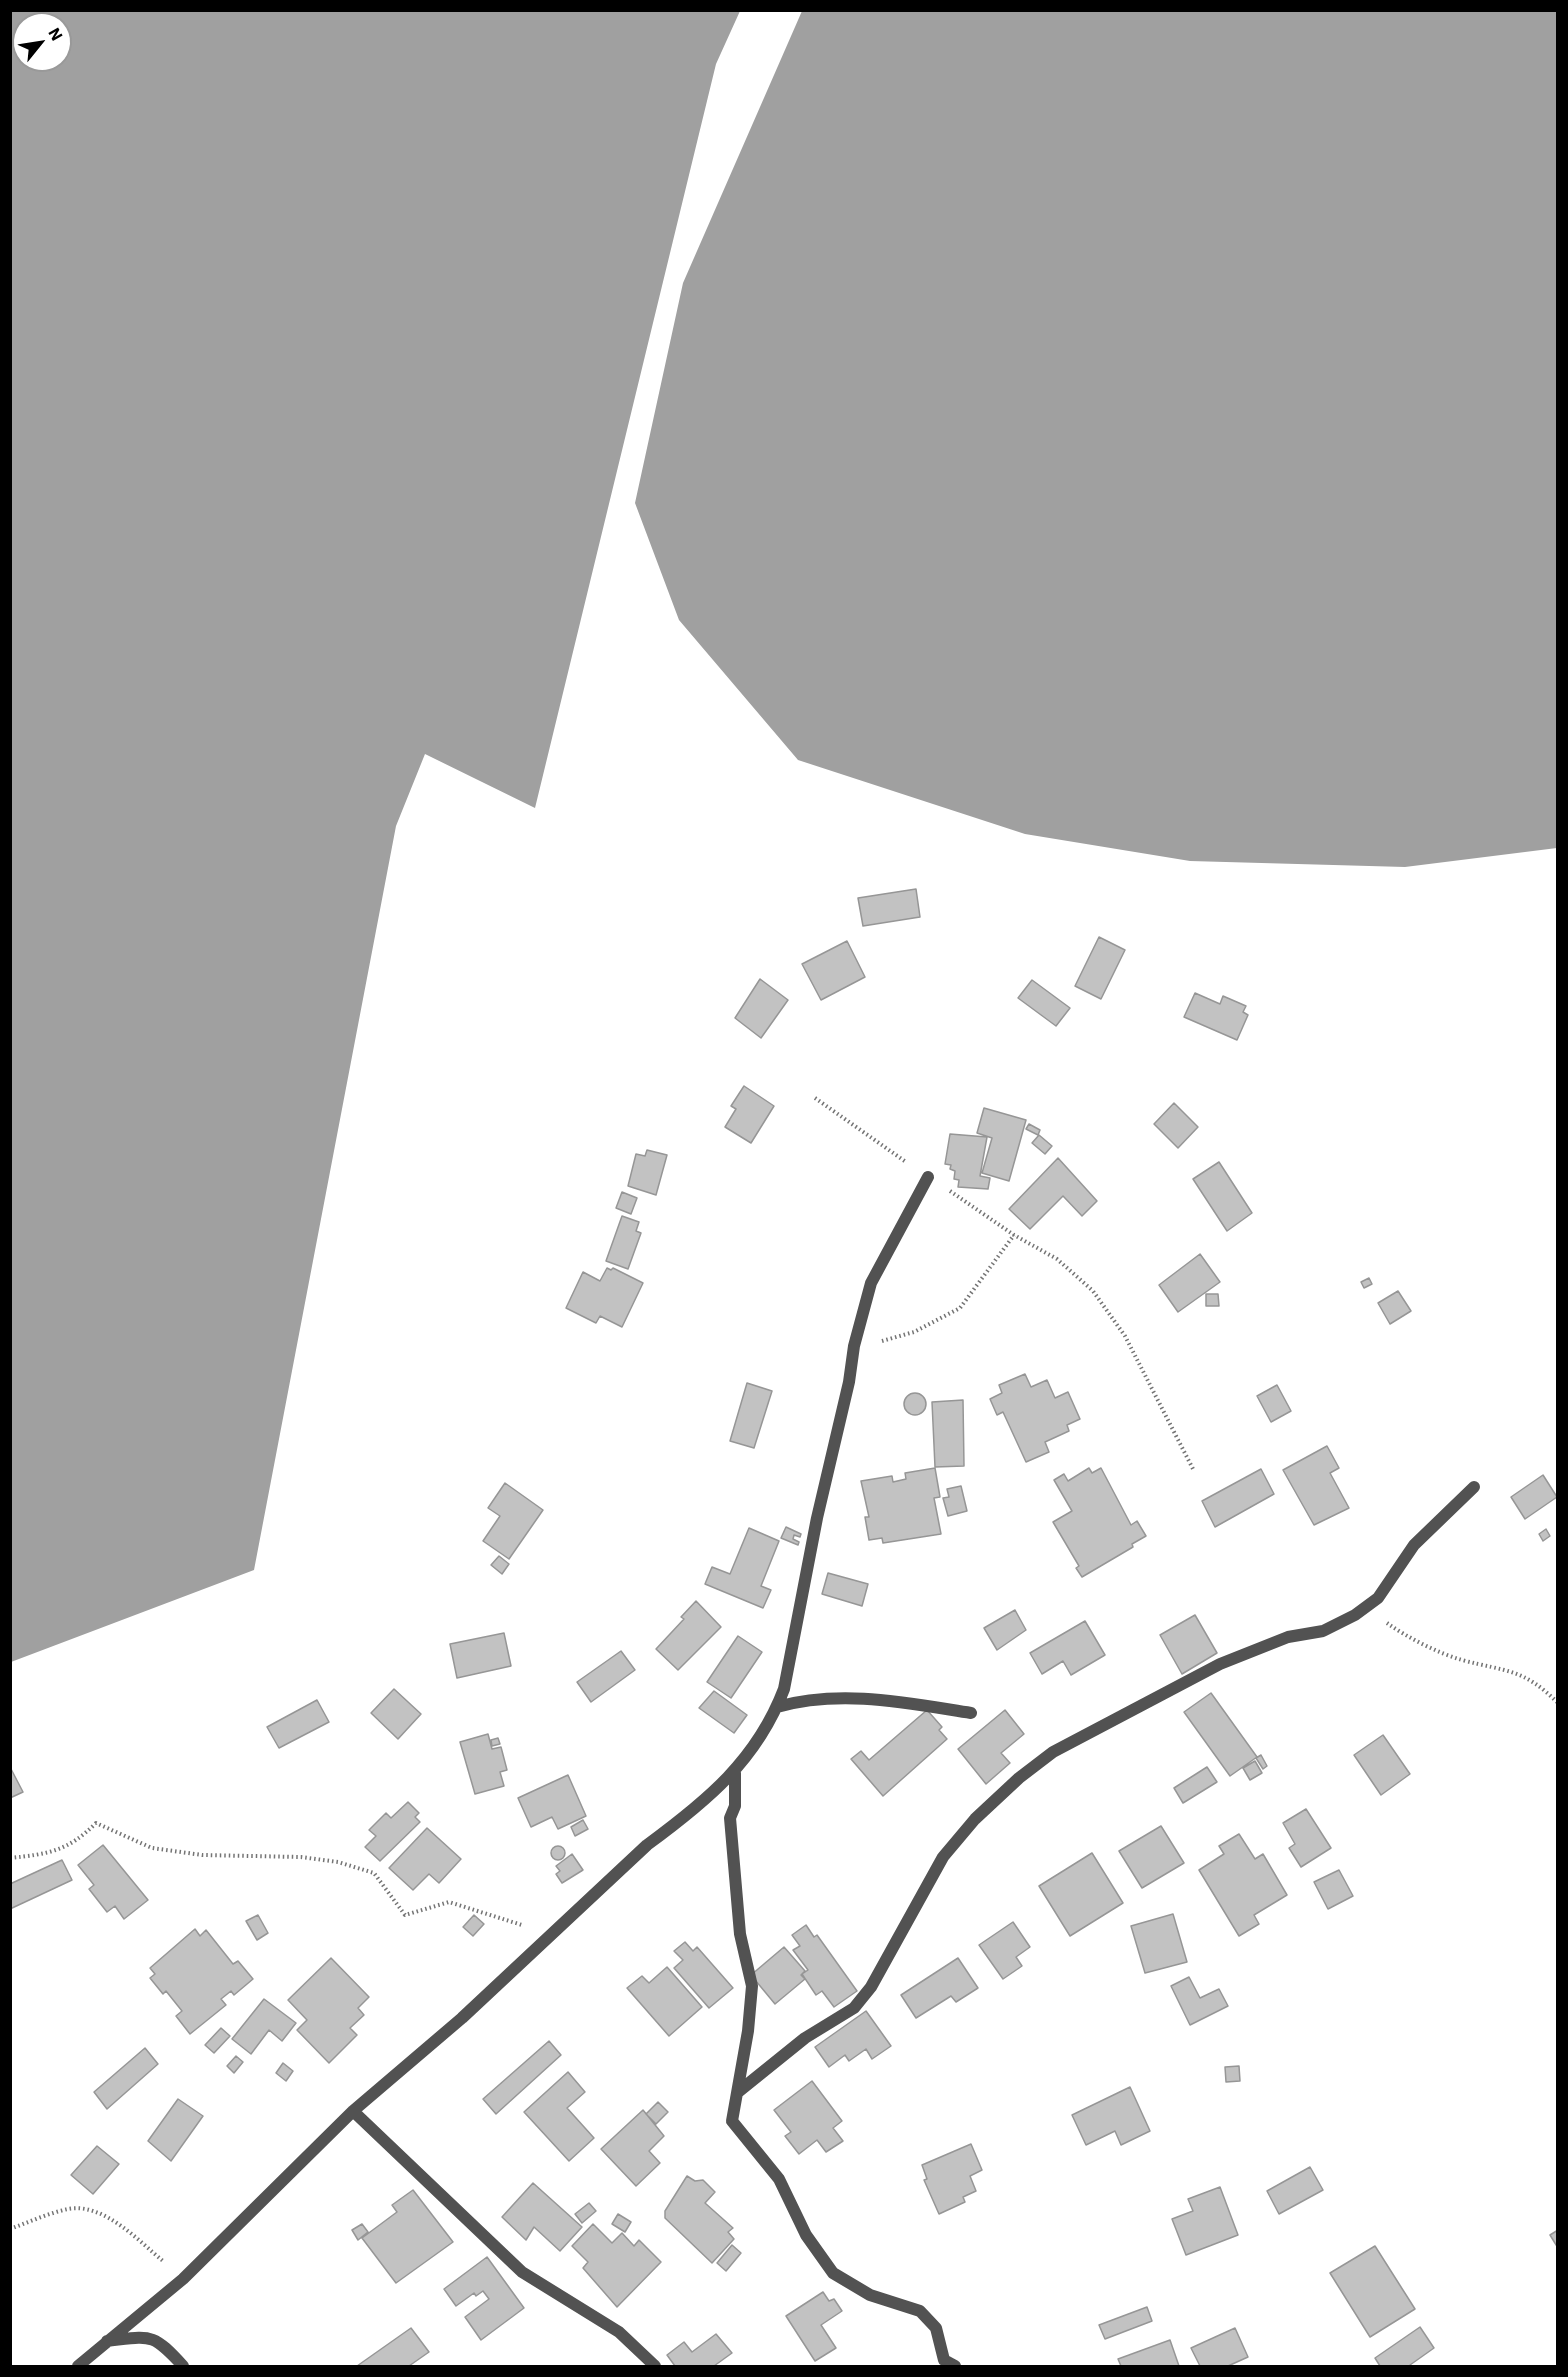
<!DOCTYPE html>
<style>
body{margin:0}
#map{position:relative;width:1568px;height:2377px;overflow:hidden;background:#fff;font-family:"IBM Plex Sans",sans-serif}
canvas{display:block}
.frame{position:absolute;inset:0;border:12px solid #000;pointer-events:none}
.north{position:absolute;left:12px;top:12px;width:60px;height:60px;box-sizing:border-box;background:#fff;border:2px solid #999;border-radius:50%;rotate:60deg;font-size:16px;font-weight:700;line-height:24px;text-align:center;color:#000}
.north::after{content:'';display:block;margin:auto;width:21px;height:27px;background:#000;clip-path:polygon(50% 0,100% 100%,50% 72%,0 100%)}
</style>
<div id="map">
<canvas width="1568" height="2377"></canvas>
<div class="frame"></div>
<div class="north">N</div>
</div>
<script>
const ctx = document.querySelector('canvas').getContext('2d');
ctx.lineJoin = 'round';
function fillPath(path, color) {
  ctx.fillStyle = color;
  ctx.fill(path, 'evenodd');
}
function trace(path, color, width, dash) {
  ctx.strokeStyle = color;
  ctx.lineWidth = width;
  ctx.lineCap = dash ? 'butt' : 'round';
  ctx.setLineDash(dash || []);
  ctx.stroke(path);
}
fillPath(new Path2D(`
 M11 10 740 11 716 64 535 808 425 754 396 826 254 1570 11 1662ZM24 24H60V60H24Z
 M802 11H1557V848L1405 867 1190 861 1025 834 798 760 679 620 635 503 683 283Z`), '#a0a0a0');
const building = new Path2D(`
 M916 889 920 917 863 926 858 898Z
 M1099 937 1125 950 1101 999 1075 986Z
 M847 941 865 977 821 1000 802 964Z
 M760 979 788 1000 761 1038 735 1018Z
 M1032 980 1070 1008 1056 1026 1018 998Z
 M1195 993 1220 1004 1223 996 1246 1006 1243 1012 1248 1015 1237 1040 1184 1017Z
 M744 1086 774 1106 751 1143 725 1127 736 1109 731 1106Z
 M1174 1103 1198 1127 1178 1148 1154 1124Z
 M984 1108 1026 1120 1009 1181 982 1173 992 1138 977 1133Z
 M1029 1124 1040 1130 1038 1135 1026 1129Z
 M950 1134 987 1137 980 1176 990 1178 988 1189 958 1187 959 1180 954 1179 955 1171 950 1169 951 1165 945 1164Z
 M1039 1135 1052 1146 1045 1154 1032 1143Z
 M647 1150 667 1155 656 1195 628 1186 636 1154 645 1156Z
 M1058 1158 1097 1201 1082 1216 1063 1196 1030 1229 1009 1209Z
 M1219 1162 1252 1213 1227 1231 1193 1179Z
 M622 1192 637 1198 631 1214 616 1208Z
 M622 1216 639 1222 636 1231 641 1233 628 1269 606 1261Z
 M1200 1254 1220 1282 1178 1312 1159 1285Z
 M607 1268 611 1270 613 1268 643 1283 622 1327 600 1316 596 1323 566 1308 583 1272 600 1281Z
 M1369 1278 1372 1284 1364 1288 1361 1282Z
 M1398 1291 1411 1311 1390 1324 1378 1303Z
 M1206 1294H1218L1219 1306H1206Z
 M1025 1374 1031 1387 1047 1380 1055 1398 1068 1392 1080 1419 1067 1425 1069 1431 1045 1442 1049 1452 1026 1462 1003 1412 997 1415 990 1399 1002 1393 999 1385Z
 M747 1383 772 1391 754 1448 730 1441Z
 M1277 1385 1291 1411 1271 1422 1257 1396Z
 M904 1404a11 11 0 1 1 22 0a11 11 0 1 1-22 0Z
 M963 1400 964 1466 935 1467 932 1402Z
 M1327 1446 1339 1468 1330 1473 1349 1508 1314 1525 1283 1470Z
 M935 1468 940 1497 934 1498 941 1534 883 1543 882 1538 869 1540 865 1517H869L861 1481 892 1476 893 1482 906 1479 905 1473Z
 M1089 1468 1092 1473 1101 1468 1131 1525 1137 1521 1146 1536 1132 1544 1133 1547 1082 1577 1076 1568 1079 1566 1053 1522 1072 1511 1054 1480 1064 1474 1068 1481Z
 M1261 1469 1274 1494 1215 1527 1202 1501Z
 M1543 1475 1557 1497 1525 1519 1511 1497Z
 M505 1483 543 1510 509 1559 483 1541 500 1516 488 1508Z
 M961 1486 967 1511 948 1516 943 1498 949 1497 947 1489Z
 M786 1527 801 1534 800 1537 794 1535 793 1539 799 1542 798 1545 781 1538Z
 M749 1528 779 1541 761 1586 771 1590 763 1608 705 1584 712 1567 730 1574Z
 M1546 1529 1550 1536 1543 1541 1539 1534Z
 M499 1556 509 1564 502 1574 491 1565Z
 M828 1573 868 1584 862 1606 822 1594Z
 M696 1601 721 1627 678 1670 656 1649 684 1619 681 1617Z
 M1015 1610 1026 1630 997 1650 984 1628Z
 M1195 1615 1217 1653 1182 1674 1160 1635Z
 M1085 1621 1105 1655 1071 1675 1063 1661 1042 1674 1030 1653Z
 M504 1633 511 1666 457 1678 450 1644Z
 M738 1636 762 1652 731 1698 707 1682Z
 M621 1651 635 1670 591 1702 577 1682Z
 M394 1689 421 1714 398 1739 371 1713Z
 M714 1691 747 1715 734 1733 699 1708Z
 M1211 1693 1257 1757 1230 1776 1184 1712Z
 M317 1700 329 1722 279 1748 267 1727Z
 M927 1710 942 1727 939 1730 947 1739 883 1796 851 1759 861 1751 869 1760Z
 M1005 1710 1024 1734 1001 1753 1010 1763 986 1784 958 1749Z
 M488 1734 492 1749 501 1747 507 1770 500 1772 504 1786 475 1794 460 1742Z
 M1383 1735 1410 1774 1381 1795 1354 1755Z
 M498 1738 500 1744 492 1746 491 1740Z
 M1261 1755 1267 1766 1263 1769 1256 1758Z
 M1255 1761 1262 1773 1250 1780 1243 1768Z
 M10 1767 23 1792 10 1798Z
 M1207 1767 1217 1782 1183 1803 1174 1788Z
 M568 1775 586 1816 558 1829 552 1817 531 1827 518 1798Z
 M408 1802 419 1813 415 1817 420 1822 380 1861 365 1847 376 1836 369 1830 386 1813 391 1818Z
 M1306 1809 1331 1848 1301 1867 1289 1848 1295 1844 1283 1823Z
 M583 1820 588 1829 575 1836 571 1827Z
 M1161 1826 1184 1863 1142 1888 1119 1851Z
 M427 1828 461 1859 439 1883 429 1874 413 1890 389 1868Z
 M1239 1834 1255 1859 1263 1854 1287 1895 1254 1915 1259 1924 1239 1936 1199 1870 1224 1854 1219 1846Z
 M103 1845 148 1900 124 1919 115 1906 107 1912 89 1889 94 1885 78 1865Z
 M551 1853a7 7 0 1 1 14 0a7 7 0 1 1-14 0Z
 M1092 1853 1123 1903 1070 1936 1039 1886Z
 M572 1854 583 1870 562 1883 556 1874 560 1871 556 1866Z
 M62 1860 72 1880 10 1909V1884Z
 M1339 1870 1353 1896 1328 1909 1314 1882Z
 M1173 1914 1187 1962 1145 1973 1131 1926Z
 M258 1915 268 1933 257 1940 246 1921Z
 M474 1915 484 1924 473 1936 463 1927Z
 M1013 1922 1030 1947 1016 1957 1022 1966 1003 1979 979 1945Z
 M806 1925 814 1937 817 1935 857 1991 834 2007 822 1991 816 1995 802 1974 808 1970 793 1950 800 1946 792 1935Z
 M195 1929 200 1936 206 1930 233 1964 238 1961 253 1979 234 1995 231 1991 221 1999 226 2005 190 2034 176 2016 182 2011 166 1991 163 1994 150 1978 155 1974 150 1968Z
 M685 1942 693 1951 697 1947 733 1988 709 2008 674 1968 683 1960 674 1951Z
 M784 1947 805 1971 801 1975 805 1979 775 2004 751 1975Z
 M331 1958 369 1997 358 2008 364 2015 350 2028 357 2035 329 2063 297 2030 307 2020 288 2000Z
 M958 1958 978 1988 956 2002 951 1996 916 2018 901 1995Z
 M667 1967 702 2007 669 2036 627 1988 642 1976 649 1983Z
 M1189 1977 1200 1998 1219 1989 1228 2006 1190 2025 1171 1986Z
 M264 1999 296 2023 282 2041 269 2030 251 2054 232 2039Z
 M866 2011 891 2046 872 2059 866 2049 849 2061 845 2055 829 2067 815 2047Z
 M221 2028 230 2036 214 2053 205 2045Z
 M549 2041 561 2055 496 2114 483 2099Z
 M145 2048 158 2064 107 2109 94 2092Z
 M236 2056 243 2062 234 2073 227 2066Z
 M283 2063 293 2071 286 2081 276 2073Z
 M1239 2066 1240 2081 1226 2082 1225 2067Z
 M568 2072 585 2092 567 2108 594 2138 569 2161 524 2112Z
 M812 2081 842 2121 833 2128 843 2141 826 2152 817 2140 799 2154 785 2136 791 2132 774 2110Z
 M1130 2087 1150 2131 1121 2145 1115 2131 1086 2145 1072 2115Z
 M178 2099 203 2116 171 2161 148 2141Z
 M658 2102 668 2112 656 2124 646 2114Z
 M643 2110 664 2136 649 2151 660 2163 636 2186 601 2149Z
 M971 2144 982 2170 970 2176 976 2191 963 2197 965 2202 939 2214 924 2180 927 2179 922 2165Z
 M97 2146 119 2164 93 2194 71 2175Z
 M1310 2167 1323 2190 1279 2214 1267 2191Z
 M687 2176 695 2181 703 2180 715 2192 705 2203 733 2228 728 2232 734 2239 712 2263 665 2218V2211Z
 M533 2183 582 2227 560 2251 534 2227 526 2240 502 2217Z
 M1220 2187 1238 2235 1186 2255 1172 2219 1193 2211 1188 2199Z
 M413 2190 453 2242 396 2283 362 2238 397 2212 392 2205Z
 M589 2203 596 2211 582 2223 575 2214Z
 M618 2214 631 2222 625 2232 612 2224Z
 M362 2224 368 2232 358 2240 352 2230Z
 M593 2224 612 2243 622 2233 634 2246 639 2240 661 2262 617 2307 583 2268 588 2262 572 2246Z
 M1558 2230V2248L1550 2235Z
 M732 2245 741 2253 726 2271 717 2263Z
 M1375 2246 1415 2309 1370 2337 1330 2273Z
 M487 2257 524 2308 481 2340 465 2317 489 2299 483 2291 476 2296 474 2293 456 2306 444 2289Z
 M823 2292 829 2301 834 2299 842 2311 821 2325 836 2348 815 2361 786 2316Z
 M1147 2307 1152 2321 1105 2339 1099 2325Z
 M1420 2327 1434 2348 1410 2365 1411 2366H1380L1375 2358Z
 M411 2328 429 2352 409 2366H357Z
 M1235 2328 1248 2357 1228 2366H1200L1191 2348Z
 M716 2334 732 2353 714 2366H675L667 2355 684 2342 692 2352Z
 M1170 2340 1179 2366H1121L1118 2359Z`);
fillPath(building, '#c2c2c2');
trace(building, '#969696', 1.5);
trace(new Path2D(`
 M815 1098 906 1162
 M950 1191 1014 1235 1057 1259 1093 1291 1125 1336 1193 1469
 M882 1341 914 1332 960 1308 1014 1235
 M1387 1623C1408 1638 1438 1653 1462 1660 1507 1672 1523 1668 1558 1703
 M10 1858C49 1854 68 1851 96 1823L152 1848 202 1855 301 1857 338 1862 374 1873 405 1915 449 1902 522 1925
 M10 2229C29 2222 49 2213 68 2209 103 2202 139 2241 163 2261`), '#747474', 4, [1.5, 3]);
trace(new Path2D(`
 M777 1707C841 1689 907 1703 971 1713
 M735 1773V1806L730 1818 740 1934 752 1986 748 2031 732 2121 779 2179 806 2235 833 2273 870 2295 920 2311 936 2328 944 2360 955 2366
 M738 2092 805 2038 854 2008 871 1987 943 1857 975 1819 1019 1778 1053 1752 1220 1664 1288 1637 1323 1631 1355 1615 1378 1598 1414 1545 1474 1487
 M353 2111 522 2272 619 2332 655 2366
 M107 2341C151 2336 152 2332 183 2366
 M78 2366 183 2279 353 2111 462 2018 647 1845C707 1801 757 1760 784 1689L817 1518 849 1382 854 1346 871 1283 928 1177`), '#525252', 12);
</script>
